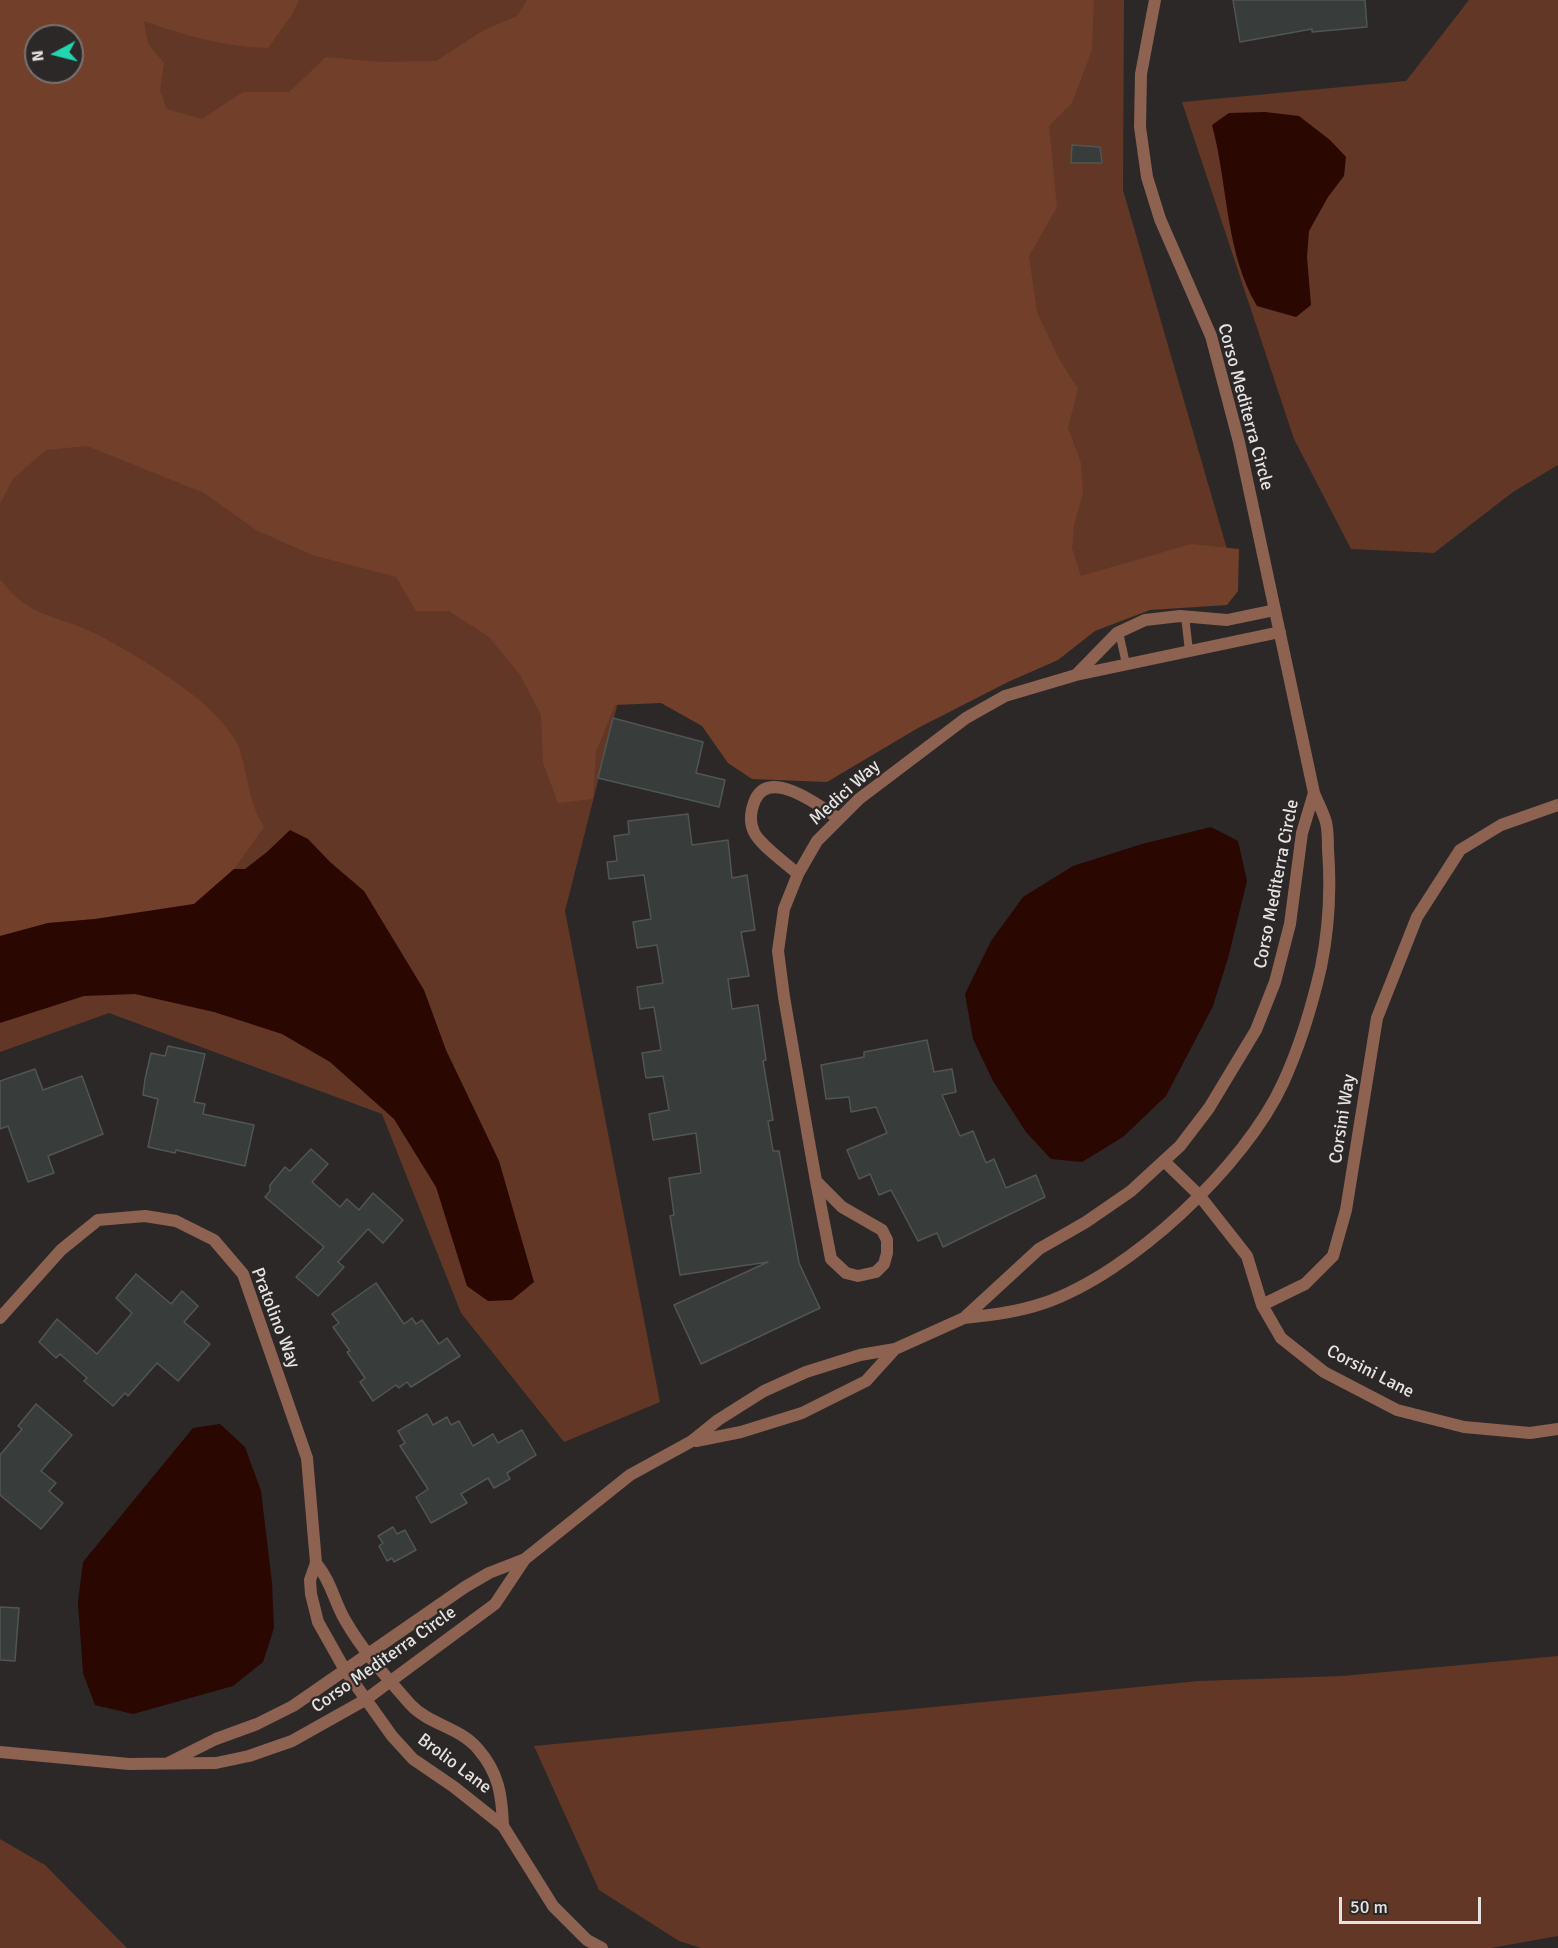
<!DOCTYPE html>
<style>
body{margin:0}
#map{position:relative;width:1558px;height:1948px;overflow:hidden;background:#2c2827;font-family:Signika,sans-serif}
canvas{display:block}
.north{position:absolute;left:24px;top:24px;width:60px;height:60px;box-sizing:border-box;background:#2c2827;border:2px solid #767372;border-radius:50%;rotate:263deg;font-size:16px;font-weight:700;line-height:24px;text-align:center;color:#e5e3e2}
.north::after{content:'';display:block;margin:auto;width:21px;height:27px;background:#20d5b0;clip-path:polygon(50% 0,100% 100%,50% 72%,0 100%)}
.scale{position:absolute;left:1339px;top:1897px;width:142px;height:27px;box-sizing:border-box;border:3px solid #e5e3e2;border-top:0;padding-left:8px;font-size:18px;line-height:21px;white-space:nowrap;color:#e5e3e2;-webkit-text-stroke:4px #2c2827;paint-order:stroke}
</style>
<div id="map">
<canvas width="1558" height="1948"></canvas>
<div class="north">N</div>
<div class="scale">50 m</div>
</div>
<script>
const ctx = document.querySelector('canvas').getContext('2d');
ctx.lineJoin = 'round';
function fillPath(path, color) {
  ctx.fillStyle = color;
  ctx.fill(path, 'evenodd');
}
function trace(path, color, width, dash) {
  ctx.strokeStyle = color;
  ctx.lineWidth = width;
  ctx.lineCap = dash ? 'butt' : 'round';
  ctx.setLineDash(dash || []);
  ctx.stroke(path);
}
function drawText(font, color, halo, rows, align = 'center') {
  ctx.font = font + ' Signika,sans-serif';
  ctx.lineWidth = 4.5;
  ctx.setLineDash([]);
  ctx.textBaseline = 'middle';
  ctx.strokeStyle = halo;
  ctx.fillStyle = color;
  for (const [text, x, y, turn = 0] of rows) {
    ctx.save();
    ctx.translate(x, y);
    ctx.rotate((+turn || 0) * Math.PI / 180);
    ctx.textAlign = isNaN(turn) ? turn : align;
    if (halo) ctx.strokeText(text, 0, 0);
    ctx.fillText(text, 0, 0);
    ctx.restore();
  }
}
fillPath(new Path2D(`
 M0 0H1124L1123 190 1231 563 633 643 565 911 660 1402 564 1442 461 1313 382 1114 109 1013 0 1052ZM36 36H72V72H36Z
 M1469 0H1558V465L1513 492 1434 553 1351 549 1294 439 1182 102 1406 81Z
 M1558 1656V1936L1491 1948H701L679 1941 599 1890 534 1746 1199 1681 1342 1676Z
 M0 1839 45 1865 127 1948H0Z`), '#623725');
fillPath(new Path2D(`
 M0 0H299L293 13 268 48C225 47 183 35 144 21L148 44 164 63 160 91 167 109 202 119 243 92H289L326 57 381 62 436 61 484 30 517 16 527 0H1094L1092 50 1072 103 1049 126 1057 207 1029 256 1037 312 1058 357 1078 389 1068 428 1081 463 1083 493 1074 525 1072 548 1081 576 1191 544 1239 549 1238 591 1227 605 1150 610 1095 631 1058 660 1008 682 918 728 827 782 752 779 728 763 702 726 661 703 615 705 596 752 593 799 558 803 543 763 541 715 520 675 489 637 449 611H416L396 577 312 555 256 530 204 493 87 446 46 450 13 479 0 504ZM36 36H72V72H36Z
 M0 579C29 619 57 614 96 634 125 648 192 689 213 713 221 721 233 734 238 745 248 773 248 802 264 827L234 869 194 904 95 919 48 923 0 936Z`), '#713f2a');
fillPath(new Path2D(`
 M1265 112 1299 116 1330 140 1346 157 1344 176 1328 197 1309 231 1307 257 1311 305 1296 317 1257 306C1225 252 1228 184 1212 125L1229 113Z
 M1211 827 1238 841 1247 881 1228 958 1213 1006 1166 1096 1123 1137 1082 1162 1051 1159 1026 1132 993 1081 973 1039 965 994 991 941 1023 897 1073 866 1142 844Z
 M290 830 308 839 330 862 364 891 424 990 446 1050 499 1161 534 1282 512 1300 488 1301 467 1286 436 1187 394 1119 330 1062 282 1034 214 1012 135 994 84 996 0 1023V936L48 923 95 919 194 904 234 869H245L267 852Z
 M220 1424 245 1447 261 1491 272 1583 274 1628 263 1662 233 1686 133 1714 95 1705 83 1673 78 1602 83 1562 193 1428Z`), '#2a0700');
const building = new Path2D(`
 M1233 0H1365L1367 27 1312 32V29L1240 42Z
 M1072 145 1100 147 1102 163H1071Z
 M613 718 703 742 696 773 725 780 719 807 598 778Z
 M688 814 692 845 728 840 732 878 747 875 755 930 741 932 749 976 728 979 732 1009 758 1005 766 1060 763 1061 773 1120 768 1121 773 1151H779L799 1263 820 1308 701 1364 674 1305 768 1262 680 1275 670 1216 674 1215 669 1178 701 1173 696 1133 653 1140 649 1114 669 1110 663 1076 646 1078 642 1053 661 1050 654 1007 640 1009 637 987 663 983 657 945 637 948 633 922 651 919 644 875 609 879 607 862 617 861 614 836 629 834 628 821Z
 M927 1040 934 1072 952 1069 956 1092 942 1095 960 1136 973 1131 986 1163 994 1159 1006 1188 1036 1175 1045 1197 943 1247 937 1233 918 1241 891 1190 879 1195 870 1174 859 1179 847 1150 887 1133 876 1107 851 1112 849 1097 826 1099 821 1065 864 1057V1052Z
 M168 1046 205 1054 194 1102 205 1104 203 1114 254 1125 245 1166 176 1150 175 1153 148 1147 158 1099 143 1095 145 1079 151 1053 165 1056Z
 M35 1069 43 1090 82 1076 103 1134 48 1156 54 1173 28 1182 8 1126 0 1129V1081Z
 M311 1149 328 1164 312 1182 340 1207 347 1199 359 1210 373 1193 403 1220 383 1243 368 1229 338 1262 344 1267 318 1296 296 1277 324 1247 265 1197 270 1191V1185L285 1167 290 1171Z
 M136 1274 171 1304 182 1291 198 1306 184 1322 210 1344 178 1381 157 1363 128 1396 125 1393 113 1406 84 1381 87 1378 60 1354 56 1358 39 1342 57 1319 97 1354 132 1313 116 1298Z
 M376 1283 404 1324 412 1318 416 1324 422 1320 439 1344 447 1338 460 1356 411 1387 407 1382 399 1388 396 1385 373 1401 360 1382 365 1378 347 1352 350 1351 333 1327 339 1323 332 1314Z
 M36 1404 72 1435 41 1471 56 1483 49 1491 63 1503 41 1529 0 1495V1455L22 1429 18 1426Z
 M427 1414 433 1425 447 1417 451 1425 459 1421 473 1446 493 1434 498 1443 522 1430 536 1455 507 1473 510 1479 494 1488 488 1478 461 1494 467 1503 431 1523 416 1497 428 1489 400 1446 405 1443 398 1431Z
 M393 1527 397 1534 405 1530 416 1550 394 1562 392 1558 387 1561 379 1546 383 1543 378 1536Z
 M0 1607 19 1608 15 1661 0 1660Z`);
fillPath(building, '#383c3b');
trace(building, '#515553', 1.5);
trace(new Path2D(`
 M1185 616 1189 651
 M1119 632 1126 664`), '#8d6251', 8);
trace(new Path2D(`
 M1076 675 1117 633 1145 620 1180 616 1227 620 1275 610
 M798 874C787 864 759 844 754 832 749 822 751 810 755 800 770 767 821 807 839 819
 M1164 1161 1199 1195 1247 1256 1262 1305 1281 1338 1324 1372 1397 1410 1464 1427 1530 1433 1558 1429
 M816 1181 842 1207 882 1230 887 1240V1253L884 1264 876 1272 858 1276 846 1273 831 1259 825 1228 816 1181 808 1136 784 997 778 951 784 909 798 874 817 841 859 799 966 718 1005 696 1076 675 1280 632
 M1262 1305 1305 1284 1333 1256 1346 1210 1377 1018 1417 917 1460 850 1501 825 1558 805
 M0 1318 61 1250 98 1220 145 1216 176 1221 214 1240 243 1274 307 1458 316 1563 310 1580 311 1594 318 1622 345 1670 392 1736 413 1759 454 1787 503 1826 553 1906 587 1940 602 1948
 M964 1318C991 1315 1018 1312 1044 1303 1131 1273 1245 1166 1283 1083 1300 1046 1312 1006 1321 967 1329 928 1331 889 1328 849 1328 841 1328 831 1326 822 1323 812 1318 803 1314 793L1239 442 1211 336 1160 219 1147 177 1140 127 1141 74 1155 0
 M696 1441 741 1432 802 1413 866 1381 895 1349
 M525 1559 630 1475 692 1441 718 1420 764 1391 806 1372 860 1355 895 1349 964 1318 1039 1249 1086 1222 1131 1191 1180 1146 1209 1108 1256 1030 1275 982 1290 924 1302 833 1314 793
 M316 1563C331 1581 334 1601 345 1620 362 1650 387 1678 410 1704 429 1725 460 1727 478 1749 499 1773 502 1796 503 1826
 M0 1752 129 1764 216 1763 249 1756 292 1741 365 1700 495 1604 525 1559 489 1573 465 1587 293 1706 257 1724 216 1739 168 1763`), '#8d6251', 12);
drawText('18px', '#e5e3e2', '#2c2827', [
 ["Corso Mediterra Circle",1245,407,75],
 ["Medici Way",845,793,-42],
 ["Corso Mediterra Circle",1277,884,-79],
 ["Corsini Way",1343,1119,-81],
 ["Pratolino Way",275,1318,69],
 ["Corsini Lane",1370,1372,27],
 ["Corso Mediterra Circle",384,1660,-35],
 ["Brolio Lane",454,1764,37]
]);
</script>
